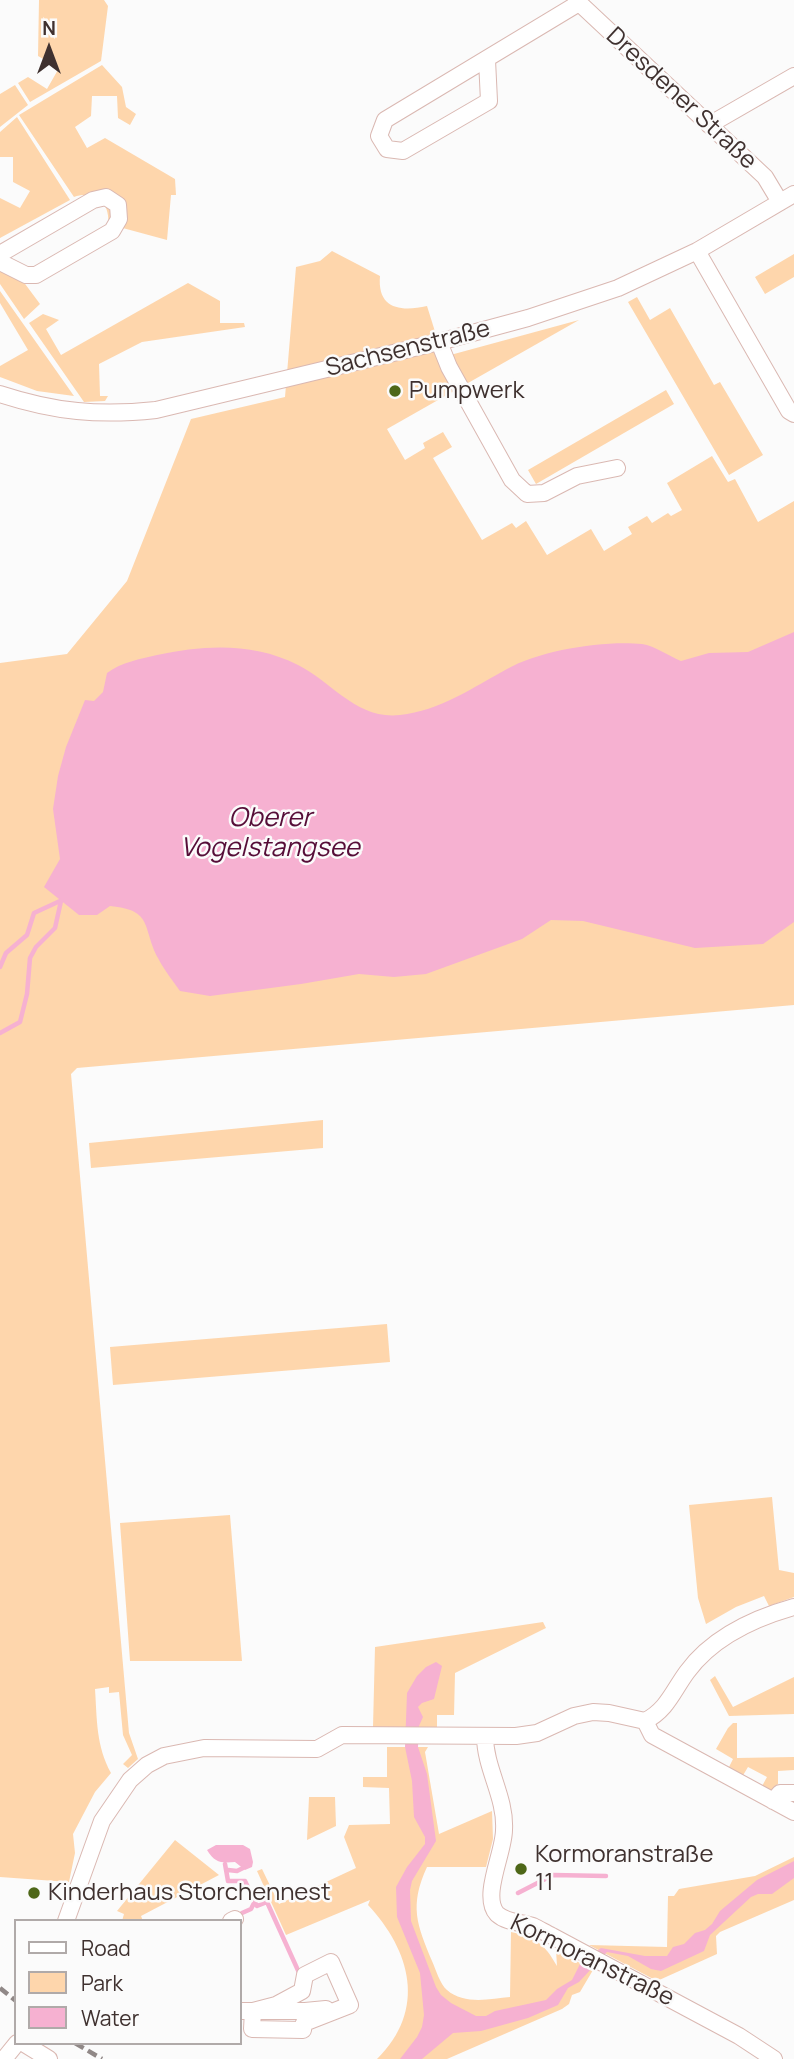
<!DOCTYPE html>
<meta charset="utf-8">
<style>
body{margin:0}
#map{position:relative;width:794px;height:2059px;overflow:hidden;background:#fbfbfb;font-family:Manrope,sans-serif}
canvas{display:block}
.legend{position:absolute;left:14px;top:1919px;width:228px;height:126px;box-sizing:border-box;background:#fbfbfb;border:2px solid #b0aaa9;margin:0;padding:9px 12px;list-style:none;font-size:21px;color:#3f312f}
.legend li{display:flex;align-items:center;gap:14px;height:35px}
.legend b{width:35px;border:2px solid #b0aaa9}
.north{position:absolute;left:14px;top:14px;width:70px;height:70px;-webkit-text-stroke:5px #fbfbfb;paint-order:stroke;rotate:0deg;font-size:19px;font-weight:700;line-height:28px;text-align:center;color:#3f312f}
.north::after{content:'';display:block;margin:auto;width:24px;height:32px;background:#3f312f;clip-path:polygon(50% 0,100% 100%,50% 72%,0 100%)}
</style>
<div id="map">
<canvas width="794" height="2059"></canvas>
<ul class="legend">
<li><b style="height:9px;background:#fff"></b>Road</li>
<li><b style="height:19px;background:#fed6ac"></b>Park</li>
<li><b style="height:19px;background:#f6b1d1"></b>Water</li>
</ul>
<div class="north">N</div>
</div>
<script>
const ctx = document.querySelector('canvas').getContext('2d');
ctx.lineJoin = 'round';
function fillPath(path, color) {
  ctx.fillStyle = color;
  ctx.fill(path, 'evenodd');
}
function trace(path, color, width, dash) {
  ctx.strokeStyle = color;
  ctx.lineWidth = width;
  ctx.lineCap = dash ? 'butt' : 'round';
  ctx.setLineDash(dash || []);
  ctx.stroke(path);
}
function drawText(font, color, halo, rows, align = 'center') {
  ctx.font = font + ' Manrope,sans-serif';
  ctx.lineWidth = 5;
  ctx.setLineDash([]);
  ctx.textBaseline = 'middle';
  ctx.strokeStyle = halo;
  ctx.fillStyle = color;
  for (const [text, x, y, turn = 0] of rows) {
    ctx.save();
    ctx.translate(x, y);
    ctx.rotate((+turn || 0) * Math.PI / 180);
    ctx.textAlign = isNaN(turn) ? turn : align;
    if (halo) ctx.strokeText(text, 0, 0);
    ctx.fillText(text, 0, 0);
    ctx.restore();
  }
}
fillPath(new Path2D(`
 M39 0H104L108 6 101 61 30 102 18 83 28 77 47 89 59 68 38 56Z
 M102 65 122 87 126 107 136 114 130 125 118 118 117 96H92L91 116 75 127 87 148 105 138 175 179 176 195H171L167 240 108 224C111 203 94 190 74 197L19 115Z
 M15 85 28 105 0 127V94Z
 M17 117 70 200 0 238V198L20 208 30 191 13 182V157H0V132Z
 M332 251 380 276C377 309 401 312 427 306L443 357 579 320 387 429 405 460 425 448 423 443 443 432 452 447 433 458 482 540 512 523 516 528 526 521 547 555 591 529 604 551 632 534 628 527 647 516 652 523 668 513 671 516 682 510 667 483 712 456 728 482 735 479 758 522 794 501V1005L77 1068 71 1074 129 1733 138 1759 128 1768 123 1764 132 1755 123 1735 119 1692 109 1693V1687L95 1689C97 1719 96 1746 111 1773L95 1792 73 1834 75 1853 69 1882 0 1877V663L67 654 127 581 191 419 285 397 296 267 320 261Z
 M794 254V277L765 294 755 277Z
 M0 256 14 269 40 304 24 319 0 284Z
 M188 283 220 301V323H244L245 327 142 342 99 364 100 396H108L105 401 84 402 29 323 43 314 59 320 46 329 61 355Z
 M0 291 74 396 37 391 0 377V366L28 350 0 303Z
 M637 297 650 320 670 308 714 385 720 382 763 455 729 475 628 302Z
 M666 390 674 404 536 484 528 470Z
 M323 1120V1148L91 1168 89 1143Z
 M387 1324 390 1362 113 1385 110 1347Z
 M772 1497 779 1570 794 1573V1597L769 1606 764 1596 736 1607 706 1624 698 1598 689 1505Z
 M230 1515 242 1661H130L120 1523Z
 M543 1622 546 1628 455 1673 454 1715H437V1727H373L375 1647Z
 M715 1676 733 1707 794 1677V1714L729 1716 710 1680Z
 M733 1723H737V1758L794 1757V1770L778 1771V1784L770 1791 761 1788 767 1777 748 1767 742 1777 728 1769 733 1759 716 1749 728 1728Z
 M387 1747H428L425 1752 439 1834 492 1811 493 1839 486 1867H427C409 1906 417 1925 432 1961 436 1970 440 1984 447 1990 464 2005 490 1999 510 1997L511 1932C536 1938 544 1943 557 1966L556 1950 593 1970 580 1992 572 1995 569 2004 562 2009 447 2059H377C427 2010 411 1951 368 1905L370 1900 286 1935 257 1871 262 1869 279 1904 356 1868 344 1837 349 1825 390 1824 389 1788 363 1787V1777H387Z
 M309 1797H335L336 1826 307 1840Z
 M175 1840 219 1875 141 1916 143 1921H122L124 1914 117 1911Z
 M794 1857V1900L720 1932 716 1936 717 1954 657 1981 589 1945 667 1947 668 1896H674L679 1889 755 1876Z`), '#fed6ac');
fillPath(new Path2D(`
 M794 632V922L763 944 695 948 583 921 551 920 522 939 426 974 394 977 359 974 301 984 210 996 180 991C173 981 164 970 158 958 142 928 154 910 110 906L97 915H79L44 887 60 859 53 809 58 776 66 747 85 700 94 701 103 692 107 673C122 662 140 659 157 655 204 645 253 642 298 665 332 682 357 720 400 715 439 711 474 687 507 669 540 650 605 640 642 644 655 646 669 656 681 661L709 653 748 652Z
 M436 1662 442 1666 434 1699 422 1703 418 1707 423 1717 419 1726 418 1747 427 1774 436 1841 412 1881 410 1890 411 1921 436 1987 441 1995 451 2003 476 2016H486L495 2011 546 2000 557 1989 572 1980 580 1964 601 1948 645 1956H667L673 1947 684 1944 695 1933 705 1930 712 1924 720 1911 757 1880 794 1861V1878L772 1894H758L751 1897 710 1935 704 1951 661 1971 651 1969 628 1956 607 1952 579 1982 568 1988 558 2005 528 2018 481 2031 453 2033 422 2059H400L417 2037 422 2027 424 2015 420 1973 397 1917 396 1887 407 1867 425 1844V1837L414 1817 412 1781 405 1747 407 1693 417 1676 426 1667Z
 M216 1845H243L250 1849 253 1862 252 1867 245 1870 235 1862C221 1863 215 1863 207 1850Z`), '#f6b1d1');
trace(new Path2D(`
 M0 967 6 953 27 935 34 913 60 901
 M0 1033 20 1022 27 994 30 958 36 947 55 928 61 901
 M225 1864 228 1881H245L257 1906 267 1902 301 1977
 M228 1870 237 1871 243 1868
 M518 1893 553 1875 606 1876
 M242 1913 251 1909 254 1903`), '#f6b1d1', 4.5);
const street = new Path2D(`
 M576 0 765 177 780 202
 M487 60 489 101 403 151 387 149 379 136 385 120 579 3
 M709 125 794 76
 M697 251 789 411 794 414
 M0 254 93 200 106 197 118 205 119 219 112 231 36 275H26L0 262
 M439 342 449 367 512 480 527 494 544 493 577 476 617 468
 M0 394C55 412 99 416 156 410L439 342 528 318 618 288 697 251 794 194
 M645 1721 652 1735 794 1812
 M485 1736C485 1769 506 1797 504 1830 504 1853 481 1896 497 1914 507 1923 521 1922 533 1926 539 1929 546 1933 552 1936L739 2036 774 2059
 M773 1801 780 1793H794
 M66 1921 102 1821 130 1780 147 1765 164 1756 204 1748 317 1749 342 1735 516 1736 537 1733 574 1716 593 1712 609 1713 645 1721C667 1710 673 1691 687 1672 712 1638 755 1618 794 1607
 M231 1921 235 1919
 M331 1962 350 2005 304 2023 303 2030 252 2029 253 2011 276 2005 302 1991 305 1975Z
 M240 2011H305L326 2009
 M23 2043 49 2059
 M4 2059 17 2043`);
trace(street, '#dab8b2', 18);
trace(street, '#fff', 16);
trace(new Path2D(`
 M0 1988 16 2001
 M75 2043 102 2059`), '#908887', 4.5, [10, 5]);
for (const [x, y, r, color] of [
 [395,391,7,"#4e6718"],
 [521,1869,7,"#4e6718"],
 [34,1893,7,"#4e6718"]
]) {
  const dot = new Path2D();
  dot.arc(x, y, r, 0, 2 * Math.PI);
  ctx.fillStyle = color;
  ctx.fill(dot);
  trace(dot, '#fbfbfb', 2.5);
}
drawText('24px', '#3f312f', '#fbfbfb', [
 ["Dresdener Straße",681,99,43],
 ["Sachsenstraße",408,349,-14],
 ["Kormoranstraße",592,1961,26]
]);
drawText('24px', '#3f312f', '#fbfbfb', [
 ["Pumpwerk",409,391],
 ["Kormoranstraße",535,1855],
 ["11",535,1883],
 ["Kinderhaus Storchennest",48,1893]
], 'left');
drawText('italic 26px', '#560d38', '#fbfbfb', [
 ["Oberer",270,819],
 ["Vogelstangsee",270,849]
]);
</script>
